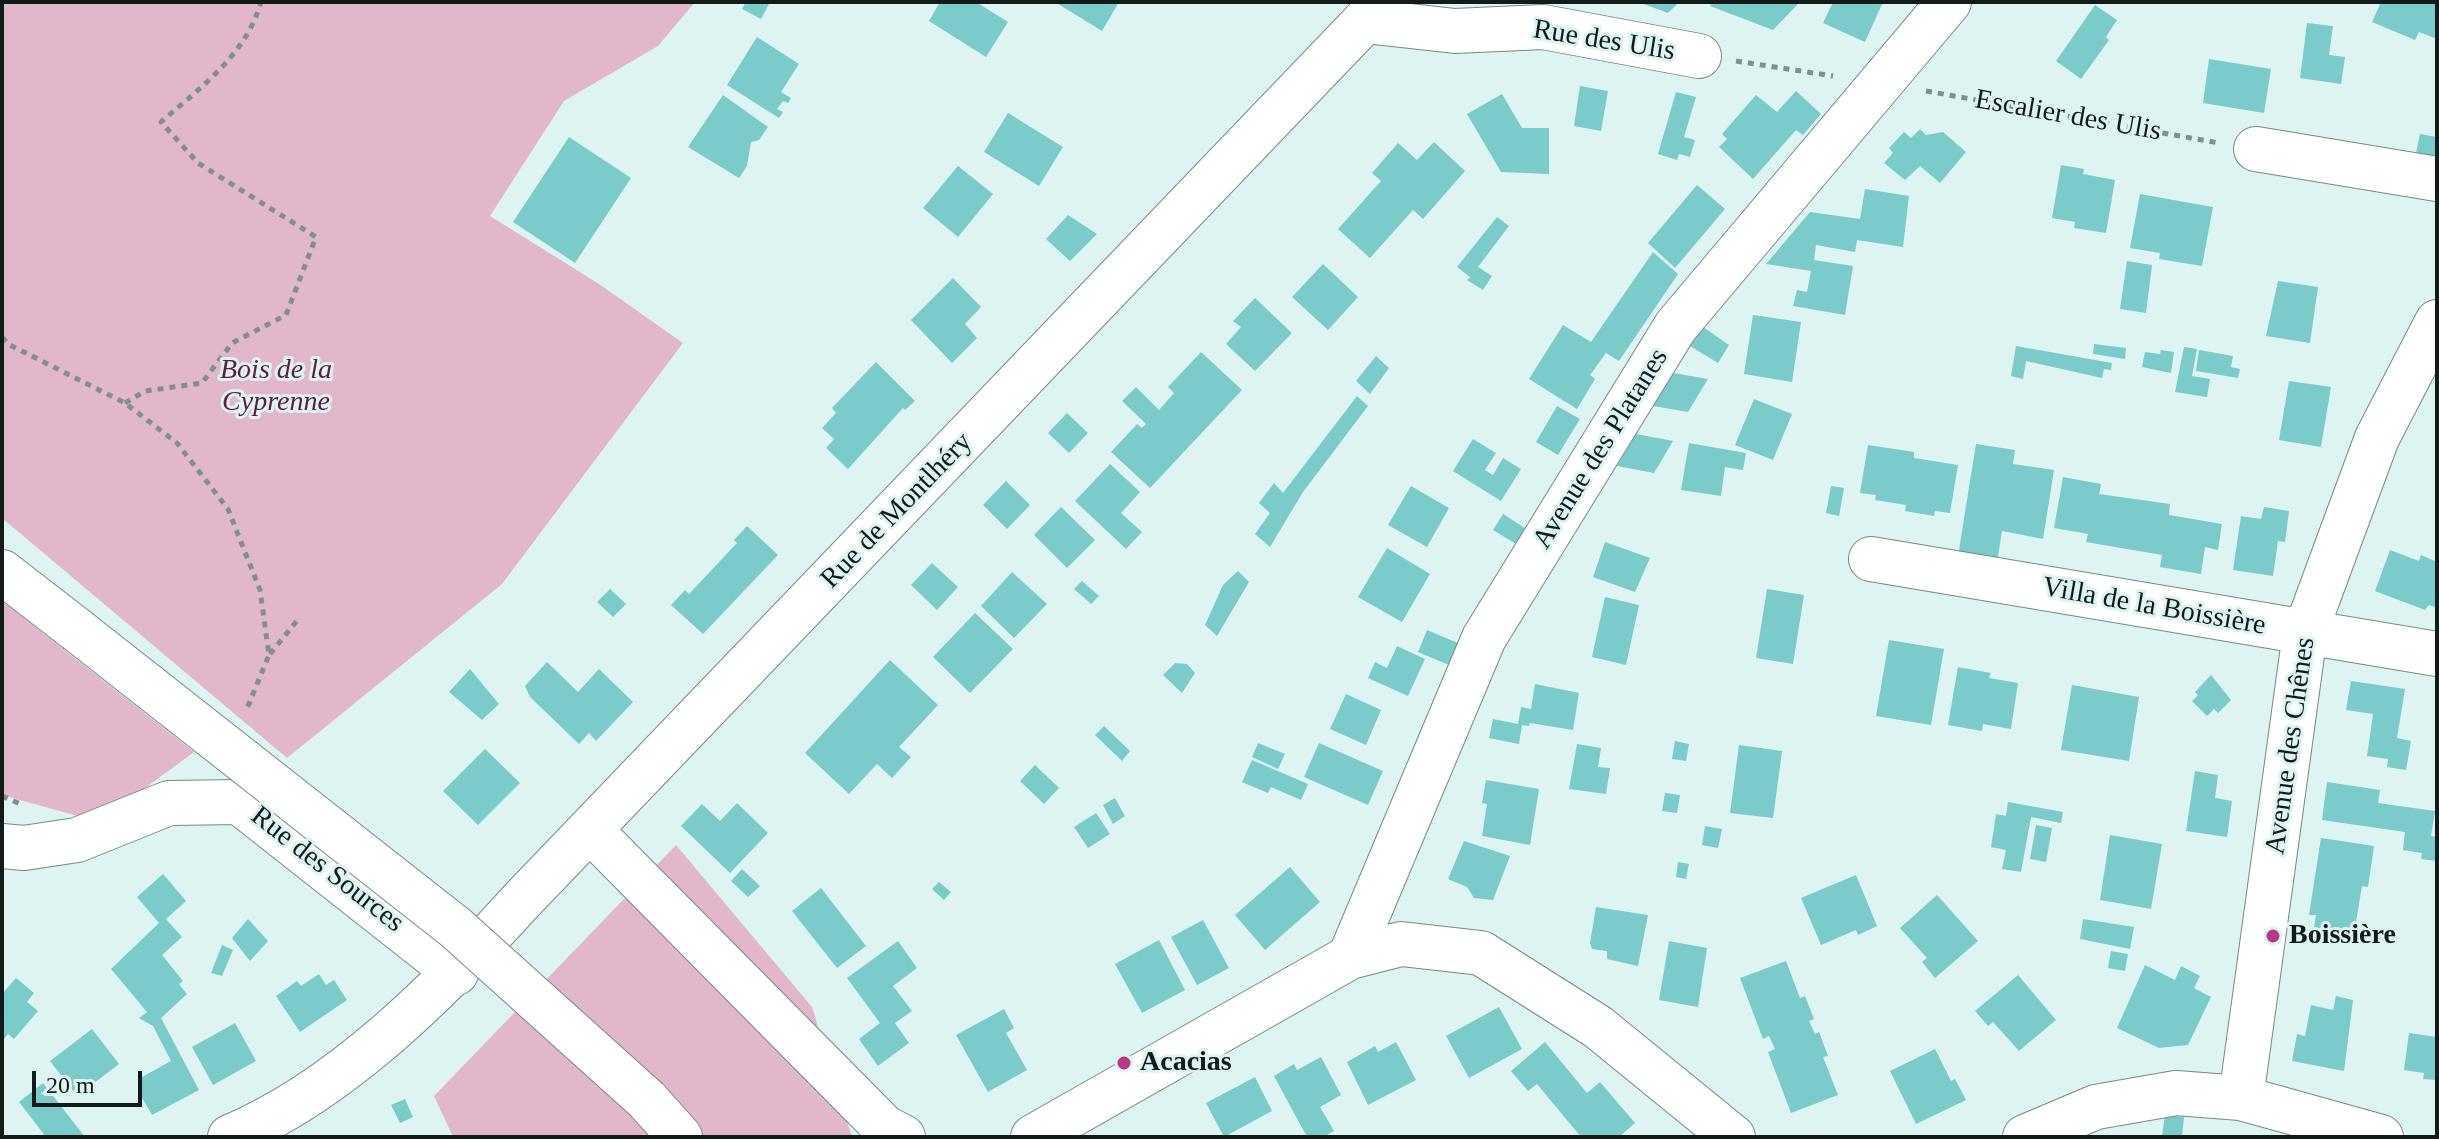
<!DOCTYPE html>
<meta charset="utf-8">
<style>
body{margin:0}
#map{position:relative;width:2439px;height:1139px;overflow:hidden;background:#ddf4f3;font-family:"Times New Roman",serif}
canvas{display:block}
.frame{position:absolute;inset:0;border:4px solid #121a1a;pointer-events:none}
.scale{position:absolute;left:32px;top:1071px;width:110px;height:36px;box-sizing:border-box;border:4px solid #121a1a;border-top:0;padding-left:10px;font-size:24px;line-height:28px;white-space:nowrap;color:#121a1a;-webkit-text-stroke:6px #ddf4f3;paint-order:stroke}
</style>
<div id="map">
<canvas width="2439" height="1139"></canvas>
<div class="frame"></div>
<div class="scale">20 m</div>
</div>
<script>
const ctx = document.querySelector('canvas').getContext('2d');
ctx.lineJoin = 'round';
function fillPath(path, color) {
  ctx.fillStyle = color;
  ctx.fill(path, 'evenodd');
}
function trace(path, color, width, dash) {
  ctx.strokeStyle = color;
  ctx.lineWidth = width;
  ctx.lineCap = dash ? 'butt' : 'round';
  ctx.setLineDash(dash || []);
  ctx.stroke(path);
}
function drawText(font, color, halo, rows, align = 'center') {
  ctx.font = font + ' "Times New Roman",serif';
  ctx.lineWidth = 6;
  ctx.setLineDash([]);
  ctx.textBaseline = 'middle';
  ctx.strokeStyle = halo;
  ctx.fillStyle = color;
  for (const [text, x, y, turn = 0] of rows) {
    ctx.save();
    ctx.translate(x, y);
    ctx.rotate((+turn || 0) * Math.PI / 180);
    ctx.textAlign = isNaN(turn) ? turn : align;
    if (halo) ctx.strokeText(text, 0, 0);
    ctx.fillText(text, 0, 0);
    ctx.restore();
  }
}
fillPath(new Path2D(`
 M2 2H695L658 46 564 101 490 216 599 284 683 343 502 584 287 758 2 518Z
 M2 601 194 752 99 822 2 795Z
 M676 845 812 1007 852 1137H453L434 1096Z`), '#e2b7cc');
fillPath(new Path2D(`
 M746 2H770L761 19 742 9Z
 M940 2H976L1008 22 986 57 929 21Z
 M1055 2H1119L1102 31Z
 M1638 2H1679L1668 13Z
 M1712 2H1792L1798 4 1773 30 1710 6Z
 M1833 2H1883L1865 42 1823 23Z
 M2381 2H2437V39L2419 32 2415 40 2372 22Z
 M2095 5 2117 20 2106 37 2109 40 2081 79 2056 61Z
 M2307 23 2333 26 2329 55 2345 57 2341 84 2300 78Z
 M757 37 799 64 781 92 791 98 788 103 783 101 777 109 783 112 779 118 727 85Z
 M2209 59 2271 69 2264 113 2203 103Z
 M1580 86 1608 91 1601 131 1574 126Z
 M1796 91 1821 114 1803 135 1796 130 1753 179 1719 147 1727 139 1722 134 1756 95 1777 112Z
 M1676 92 1696 97 1684 137 1695 140 1690 157 1679 154 1677 160 1658 154Z
 M1502 94 1522 128H1549V174L1501 172 1467 114Z
 M723 95 768 127 759 140 751 142 747 166 739 178 688 147Z
 M1008 113 1063 147 1039 186 984 152Z
 M1920 129 1926 135 1943 132 1966 152 1940 183 1920 166 1905 180 1884 163 1893 153 1889 148 1904 132 1911 138Z
 M2420 134 2437 137V162L2415 158Z
 M569 137 631 178 575 263 513 222Z
 M1434 142 1465 171 1423 219 1413 210 1370 258 1338 229 1381 181 1372 173 1398 143 1417 160Z
 M2061 165 2084 169 2083 174 2115 180 2106 233 2074 228 2075 222 2052 218Z
 M958 166 993 194 958 237 923 208Z
 M1697 185 1725 209 1675 268 1648 243Z
 M1865 189 1909 196 1903 247 1857 240 1855 252 1816 245 1814 260 1853 266 1845 315 1793 306 1797 290 1807 292 1811 271 1766 264 1810 212 1860 219Z
 M2140 194 2213 207 2202 266 2159 259 2160 253 2130 248Z
 M1068 215 1097 234 1070 261 1046 239Z
 M1497 217 1509 226 1478 267 1492 276 1483 290 1467 280 1470 277 1457 267Z
 M1653 252 1678 274 1619 361 1606 353 1590 375 1595 379 1577 409 1529 379 1563 325 1591 342Z
 M2127 261 2152 265 2146 313 2120 309Z
 M1323 264 1358 297 1328 330 1292 297Z
 M953 278 981 307 965 324 977 338 952 363 911 320Z
 M2278 281 2318 287 2310 343 2266 336Z
 M1255 298 1292 333 1255 371 1226 344 1241 327 1233 321Z
 M1753 315 1801 322 1792 382 1744 374Z
 M1703 327 1729 345 1718 363 1690 346Z
 M2094 344 2126 348 2125 359 2093 354Z
 M2016 346 2112 363 2111 370 2104 369 2102 378 2026 361 2023 379 2011 376Z
 M2184 347 2197 349 2192 376 2210 379 2207 397 2175 392Z
 M2161 350 2174 352 2171 373 2142 367 2145 352 2160 354Z
 M2199 350 2233 356 2231 367 2240 369 2238 378 2196 371Z
 M1201 352 1242 390 1150 488 1111 452 1137 424 1142 428 1146 424 1122 401 1136 387 1159 410 1174 393 1168 387Z
 M1376 356 1389 368 1370 394 1356 381Z
 M876 362 915 401 905 410 903 408 848 469 826 448 834 439 822 428 836 413 832 408Z
 M1673 373 1708 379 1688 412 1653 406Z
 M2289 381 2331 387 2321 447 2279 440Z
 M1357 396 1368 406 1303 492 1270 547 1255 534 1270 513 1259 503 1274 483 1283 493Z
 M1754 399 1792 414 1773 460 1735 445Z
 M1557 406 1580 419 1558 455 1536 442Z
 M1067 413 1088 433 1069 453 1048 433Z
 M1636 434 1673 441 1654 473 1617 466Z
 M1473 439 1496 453 1485 470 1493 475 1503 458 1521 469 1501 501 1453 471Z
 M1689 443 1746 453 1743 470 1725 467 1721 496 1681 490Z
 M1976 444 2015 450 2013 464 2054 470 2043 539 2002 531 1997 563 1958 556Z
 M1868 445 1914 452V458L1958 465 1950 513 1935 511 1934 516 1905 511 1906 505 1875 500 1876 495 1860 493Z
 M1110 464 1140 492 1121 513 1142 532 1126 549 1075 501Z
 M2063 477 2101 484 2099 494 2170 504 2169 515 2222 524 2218 550 2205 547 2201 574 2160 567 2162 555 2086 542 2088 534 2054 528Z
 M1006 481 1030 505 1007 529 983 505Z
 M1411 486 1449 508 1427 547 1388 525Z
 M1831 486 1844 488 1839 516 1826 513Z
 M1061 507 1095 540 1067 568 1034 535Z
 M2264 507 2289 511 2285 542 2278 541 2273 576 2233 570 2241 516 2261 519Z
 M1503 514 1531 532 1521 547 1493 530Z
 M747 526 778 555 703 634 671 605 685 590 689 594 737 543 734 540Z
 M1605 542 1650 558 1635 592 1593 577Z
 M1387 548 1430 574 1402 622 1358 597Z
 M2390 550 2419 561 2421 555 2437 562V608L2429 605 2425 610 2375 591Z
 M932 563 958 587 937 610 911 585Z
 M1238 571 1249 582 1217 636 1205 625 1223 585Z
 M1012 572 1047 604 1014 638 981 606Z
 M1082 581 1099 596 1091 604 1074 589Z
 M610 589 626 604 613 617 597 602Z
 M1767 589 1804 595 1793 664 1756 658Z
 M1605 597 1639 605 1626 665 1592 657Z
 M975 613 1013 649 970 693 933 657Z
 M1427 630 1465 646 1456 668 1418 652Z
 M1889 640 1944 649 1931 725 1876 716Z
 M1397 646 1425 659 1408 696 1368 678 1375 662 1387 668Z
 M890 660 938 705 899 747 911 757 892 778 877 764 849 794 805 753Z
 M547 662 578 692 599 669 633 702 596 741 589 733 579 744 530 697 525 686Z
 M1175 663 1187 664 1195 673 1182 693 1163 675Z
 M1958 667 1991 673 1989 678 2018 683 2011 729 1983 724 1982 731 1948 725Z
 M470 669 499 704 482 720 449 692Z
 M2211 675 2231 700 2218 713 2214 709 2207 716 2192 701 2198 695 2195 692Z
 M2351 681 2405 689 2397 738 2411 741 2406 770 2387 767 2388 759 2367 756 2373 714 2346 710Z
 M1535 684 1579 693 1573 730 1530 723 1529 726 1522 725 1519 744 1489 738 1493 719 1518 724 1521 707 1531 709Z
 M2072 685 2139 697 2129 761 2061 750Z
 M1346 694 1381 710 1366 745 1330 729Z
 M1104 726 1130 751 1122 761 1095 735Z
 M1675 741 1689 744 1686 761 1672 759Z
 M1258 743 1285 754 1278 769 1252 757Z
 M1319 743 1383 771 1368 805 1304 777Z
 M1577 744 1601 748 1598 767 1610 768 1606 794 1569 789Z
 M1739 745 1782 751 1773 818 1730 813Z
 M485 749 520 783 478 825 443 791Z
 M1252 760 1308 784 1301 800 1271 787 1268 793 1242 782Z
 M1035 765 1059 788 1044 804 1020 781Z
 M2195 771 2218 775 2215 798 2232 801 2227 837 2186 831Z
 M1486 780 1539 789 1530 845 1482 836 1487 804 1482 803Z
 M2327 782 2380 790 2378 803 2435 811 2431 836 2437 837V861L2421 859 2422 853 2403 850 2405 832 2322 820Z
 M1665 793 1680 795 1677 813 1662 811Z
 M1115 798 1125 816 1113 824 1103 805Z
 M2008 802 2063 812 2061 823 2031 817 2021 872 2002 869 2006 850 1991 847 1996 814 2006 816Z
 M737 803 768 833 730 873 681 826 702 804 720 821Z
 M1096 813 1110 834 1088 848 1074 827Z
 M2036 825 2052 828 2046 862 2030 859Z
 M1705 826 1722 829 1718 848 1702 845Z
 M2110 835 2162 844 2151 909 2100 900Z
 M2321 838 2374 846 2368 887 2362 886 2353 940 2313 935 2316 915H2309Z
 M1464 841 1510 856 1493 900 1474 898 1467 887 1448 879Z
 M1678 862 1689 864 1686 879 1676 877Z
 M1290 867 1320 902 1265 950 1235 915Z
 M742 869 760 886 748 897 731 881Z
 M163 874 186 901 166 919 182 937 162 955 183 981 179 984 187 994 161 1018 199 1090 152 1115 138 1091 142 1077 171 1061 153 1026 139 1018 147 1012 111 969 159 923 137 897Z
 M1856 875 1877 926 1858 935 1856 930 1821 945 1801 898Z
 M939 882 951 892 944 900 932 889Z
 M821 888 866 946 837 968 792 911Z
 M1937 895 1978 941 1935 978 1922 962 1927 958 1900 928Z
 M1596 907 1648 915 1638 966 1607 959V951L1592 949 1590 943Z
 M248 919 268 941 250 961 232 938Z
 M2083 919 2134 927 2130 949 2080 939Z
 M1203 920 1229 968 1197 985 1171 937Z
 M1159 940 1185 990 1142 1013 1115 964Z
 M898 941 917 968 893 986 912 1011 895 1023 909 1043 878 1066 859 1039 880 1023 847 978Z
 M1669 941 1707 948 1698 1007 1659 1000Z
 M222 945 233 950 222 976 211 973Z
 M2111 951 2128 954 2125 971 2108 968Z
 M1786 961 1800 998 1805 996 1814 1019 1809 1021 1815 1034 1819 1032 1828 1056 1823 1057 1838 1095 1791 1113 1768 1052 1775 1049 1769 1036 1763 1039 1740 978Z
 M2145 965 2175 980 2181 966 2200 976 2194 988 2211 997 2188 1045 2159 1048 2117 1028Z
 M319 974 326 985 334 980 347 1000 300 1032 276 996 297 981 301 986Z
 M2018 975 2056 1020 2019 1051 1993 1022 1988 1026 1975 1011Z
 M16 978 34 993 27 1002 38 1011 14 1039 8 1034 2 1041V994Z
 M2336 996 2353 1000 2344 1071 2292 1061 2297 1034 2305 1036 2311 1005 2333 1010Z
 M1499 1007 1522 1049 1469 1078 1446 1036Z
 M1004 1009 1014 1028 1006 1033 1027 1070 988 1092 956 1035Z
 M235 1023 256 1061 213 1085 192 1047Z
 M92 1029 119 1064 77 1096 50 1061Z
 M2409 1033 2437 1037V1080L2423 1079 2424 1073 2404 1070Z
 M1396 1042 1416 1080 1368 1105 1347 1062 1375 1046 1378 1052Z
 M1545 1042 1587 1093 1600 1082 1635 1123 1619 1137H1581L1537 1084 1528 1091 1511 1071Z
 M1935 1049 1951 1081 1955 1079 1966 1100 1916 1124 1890 1071Z
 M1321 1057 1341 1095 1320 1107 1334 1131 1323 1137H1307L1274 1076 1294 1064 1297 1070Z
 M1255 1077 1272 1111 1224 1137 1206 1103Z
 M43 1083 85 1137H46L19 1102Z
 M405 1099 413 1117 400 1123 391 1105Z
 M2165 1115 2184 1117 2182 1137H2162Z`), '#7acbc9');
const minor = new Path2D(`
 M1365 21 1455 31 1543 27 1699 56
 M2256 149 2437 179
 M1871 559 2437 654
 M591 831 884 1127 903 1137
 M2 846 24 848 77 840 169 803 239 802 456 973
 M1350 957 1484 638 1676 326 1949 2
 M2241 1098 2305 633 2377 438 2437 322
 M1033 1137 1350 957 1401 944 1481 953 1598 1027 1733 1137
 M2025 1137 2096 1107 2176 1093 2241 1098 2381 1137`);
const major = new Path2D(`
 M2 572 77 630
 M647 1100 680 1137
 M230 1137C342 1090 443 987 523 899L1383 2`);
trace(minor, '#748988', 46);
trace(major, '#748988', 46);
trace(new Path2D(`
 M1736 61 1833 76
 M1926 91 2219 143
 M2 337 8 344 125 403 177 443 228 509 260 590 269 655 246 711
 M125 403 145 391 202 383 232 343 286 315 316 237 198 163 161 122C201 87 246 55 261 2
 M270 654 300 617
 M2 796 23 805`), '#80908f', 5, [6, 6]);
trace(minor, '#fff', 44);
trace(major, '#fff', 44);
const majorBridge = new Path2D(`
 M77 630 456 928 647 1100`);
trace(majorBridge, '#748988', 46, []);
trace(majorBridge, '#fff', 44);
for (const [x, y, r, color] of [
 [2273,936,8,"#b73885"],
 [1124,1063,8,"#b73885"]
]) {
  const dot = new Path2D();
  dot.arc(x, y, r, 0, 2 * Math.PI);
  ctx.fillStyle = color;
  ctx.fill(dot);
  trace(dot, '#ddf4f3', 3);
}
drawText('28px', '#121a1a', '#ddf4f3', [
 ["Rue des Ulis",1604,41,9],
 ["Escalier des Ulis",2068,116,10],
 ["Avenue des Platanes",1601,449,-58],
 ["Rue de Montlhéry",897,511,-46],
 ["Villa de la Boissière",2154,607,10],
 ["Avenue des Chênes",2291,746,-82],
 ["Rue des Sources",327,870,38]
]);
drawText('italic 28px', '#5f1b44', '#ddf4f3', [
 ["Bois de la",276,371],
 ["Cyprenne",276,403]
]);
drawText('bold 28px', '#121a1a', '#ddf4f3', [
 ["Boissière",2289,936],
 ["Acacias",1140,1063]
], 'left');
</script>
